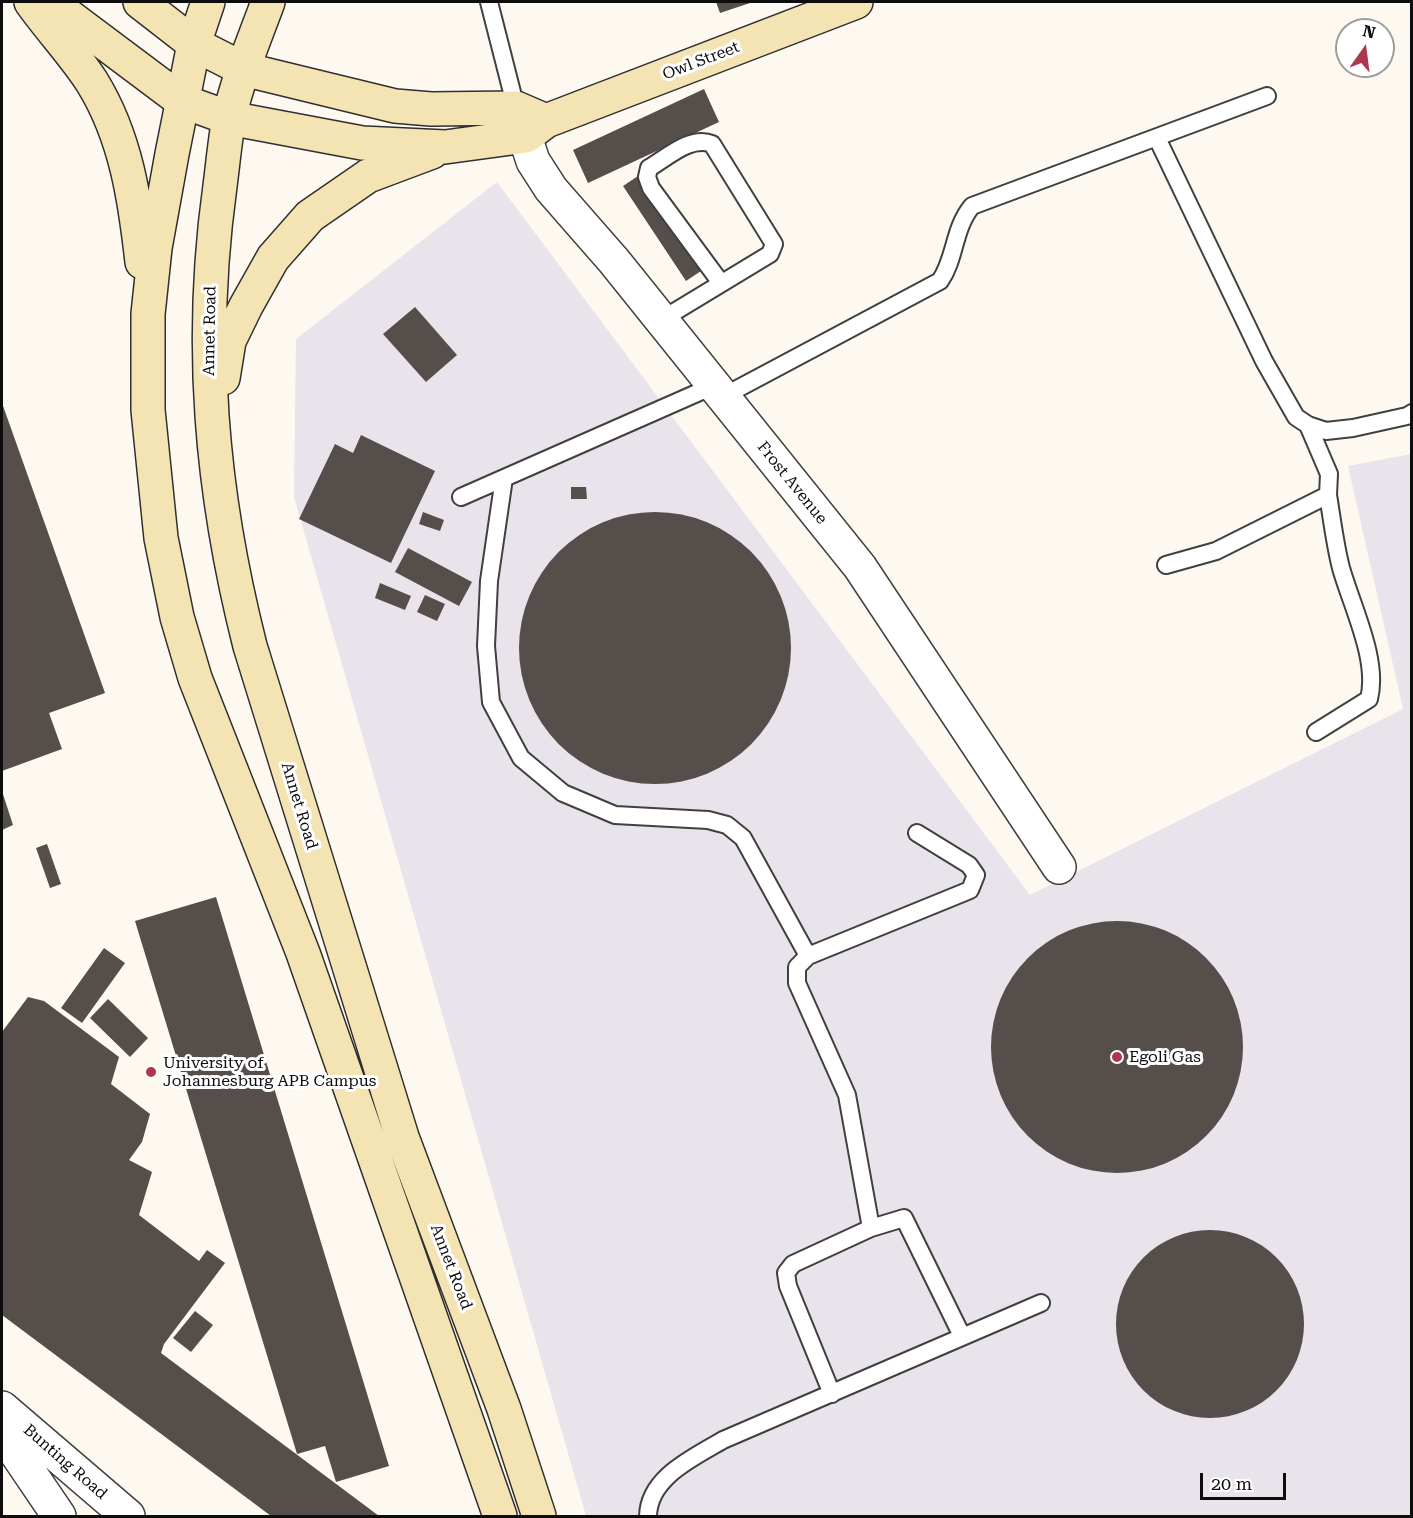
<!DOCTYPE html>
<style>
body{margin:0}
#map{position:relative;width:1413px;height:1518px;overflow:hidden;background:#fdf9f0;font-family:"Roboto Serif",serif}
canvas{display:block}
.frame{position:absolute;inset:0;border:3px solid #0d0d0d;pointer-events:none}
.north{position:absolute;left:1335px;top:18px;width:60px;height:60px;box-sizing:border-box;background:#fff;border:2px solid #9e9e9e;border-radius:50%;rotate:14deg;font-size:16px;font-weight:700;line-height:24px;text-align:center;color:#0d0d0d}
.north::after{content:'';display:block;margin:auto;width:21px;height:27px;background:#ac374e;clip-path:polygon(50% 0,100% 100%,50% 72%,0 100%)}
.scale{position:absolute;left:1200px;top:1473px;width:86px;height:27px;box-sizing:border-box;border:3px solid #0d0d0d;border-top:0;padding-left:8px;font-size:18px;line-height:21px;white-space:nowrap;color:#0d0d0d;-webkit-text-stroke:4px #fff;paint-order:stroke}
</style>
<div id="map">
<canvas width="1413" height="1518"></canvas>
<div class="frame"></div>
<div class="north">N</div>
<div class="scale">20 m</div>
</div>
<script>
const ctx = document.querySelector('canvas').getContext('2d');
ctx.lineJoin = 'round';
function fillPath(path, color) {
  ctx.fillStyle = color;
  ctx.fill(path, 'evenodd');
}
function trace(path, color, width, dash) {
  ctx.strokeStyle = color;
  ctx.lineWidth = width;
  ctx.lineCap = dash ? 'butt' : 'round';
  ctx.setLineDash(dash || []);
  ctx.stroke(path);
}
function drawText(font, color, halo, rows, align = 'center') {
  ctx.font = font + ' "Roboto Serif",serif';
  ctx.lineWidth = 6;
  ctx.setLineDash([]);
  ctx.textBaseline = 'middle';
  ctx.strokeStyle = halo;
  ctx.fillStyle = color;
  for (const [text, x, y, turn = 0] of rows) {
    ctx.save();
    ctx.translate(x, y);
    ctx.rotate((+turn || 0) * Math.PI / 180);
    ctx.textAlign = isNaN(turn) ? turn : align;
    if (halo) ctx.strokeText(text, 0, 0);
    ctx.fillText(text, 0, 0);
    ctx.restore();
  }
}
fillPath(new Path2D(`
 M497 182 1030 895 1403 709 1348 466 1411 454V1516H586L294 497 296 339Z`), '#e9e3eb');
fillPath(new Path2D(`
 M716 2H753L720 13Z
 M704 89 719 122 588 183 573 150Z
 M641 174 704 269 686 281 623 186Z
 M415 307 457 355 426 382 383 334Z
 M2 403 105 693 49 713 62 749 2 771Z
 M361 435 435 471 391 563 299 519 335 444 353 453Z
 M571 487H586L587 499H571Z
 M423 512 444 520 440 531 419 524Z
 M519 648a136 136 0 1 1 272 0a136 136 0 1 1-272 0Z
 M408 548 472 582 459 606 395 572Z
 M380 583 411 596 405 610 375 598Z
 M425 595 445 604 437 621 417 612Z
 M2 791 13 825 2 830Z
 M47 844 61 884 50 888 36 848Z
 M216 897 389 1466 336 1482 325 1446 297 1454 135 921Z
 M991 1047a126 126 0 1 1 252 0a126 126 0 1 1-252 0Z
 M104 948 125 963 82 1023 61 1008Z
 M28 997 44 1001 119 1057 111 1084 150 1114 142 1142 129 1160 152 1172 139 1215 199 1261 207 1250 225 1263 164 1344 161 1353 379 1516H271L2 1315V1032Z
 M108 999 148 1038 130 1057 90 1018Z
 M1116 1324a94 94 0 1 1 188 0a94 94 0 1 1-188 0Z
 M195 1311 213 1325 191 1352 173 1338Z`), '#554e4b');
const lane = new Path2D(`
 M489 2 516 108
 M1157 138 1264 361 1296 417 1308 425 1326 431 1353 428 1407 416 1412 413
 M661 320 770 254 774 244 712 144C691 135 668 157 649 168L647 177 651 188 721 283
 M722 397 940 281C956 258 953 229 972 206L1267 96
 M504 478 489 581 486 646 491 702 521 758 563 793 615 815 708 820 727 825 743 838 808 956
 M461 497 713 386
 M1166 565 1216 551 1328 495 1329 474 1308 425
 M1316 732 1369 699C1379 660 1352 607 1341 568 1335 545 1332 519 1328 495
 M871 1228 847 1095 797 983V967L808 956 970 890 976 875 969 865 917 833
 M832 1394 788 1286 786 1273 793 1264 871 1228 904 1218 962 1336
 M648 1516C649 1477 693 1458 723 1440L1041 1303`);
const street = new Path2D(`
 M516 109 533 161 551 189 614 261 860 567 1059 867
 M2 1408 128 1516
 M2 1432 59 1516`);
const secondary = new Path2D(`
 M31 2C50 29 74 54 92 82 126 137 135 199 142 262
 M50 2 182 101 229 118 362 143 445 147 526 136 546 121 856 2
 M140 2 194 44 243 69 395 106 431 109 516 108 546 121
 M208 2 194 44 172 154 155 248 148 314V410L161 538 177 617 195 678 303 953 500 1516
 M268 2C254 40 238 78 229 118 225 140 223 163 220 186 198 344 211 492 250 646L402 1137 504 1409 539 1516
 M223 378 229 341 246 306 273 258 310 216 368 176 432 152`);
trace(lane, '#404040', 20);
trace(street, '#404040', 36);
trace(secondary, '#2f2f2f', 36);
trace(lane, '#fff', 16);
trace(street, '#fff', 33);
trace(secondary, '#f5e4b3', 33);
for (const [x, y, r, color] of [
 [1117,1057,6,"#ac374e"],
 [151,1072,6,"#ac374e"]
]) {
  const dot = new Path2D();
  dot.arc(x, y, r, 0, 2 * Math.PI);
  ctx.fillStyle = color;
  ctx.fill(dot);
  trace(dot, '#fff', 2);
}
drawText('16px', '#0d0d0d', '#fff', [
 ["Owl Street",701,61,-21],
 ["Annet Road",210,331,-89],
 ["Frost Avenue",792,483,51],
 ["Annet Road",299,806,73],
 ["Annet Road",451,1267,69],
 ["Bunting Road",65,1462,41]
]);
drawText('16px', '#0d0d0d', '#fff', [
 ["Egoli Gas",1129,1057],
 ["University of",163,1063],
 ["Johannesburg APB Campus",163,1081]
], 'left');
</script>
